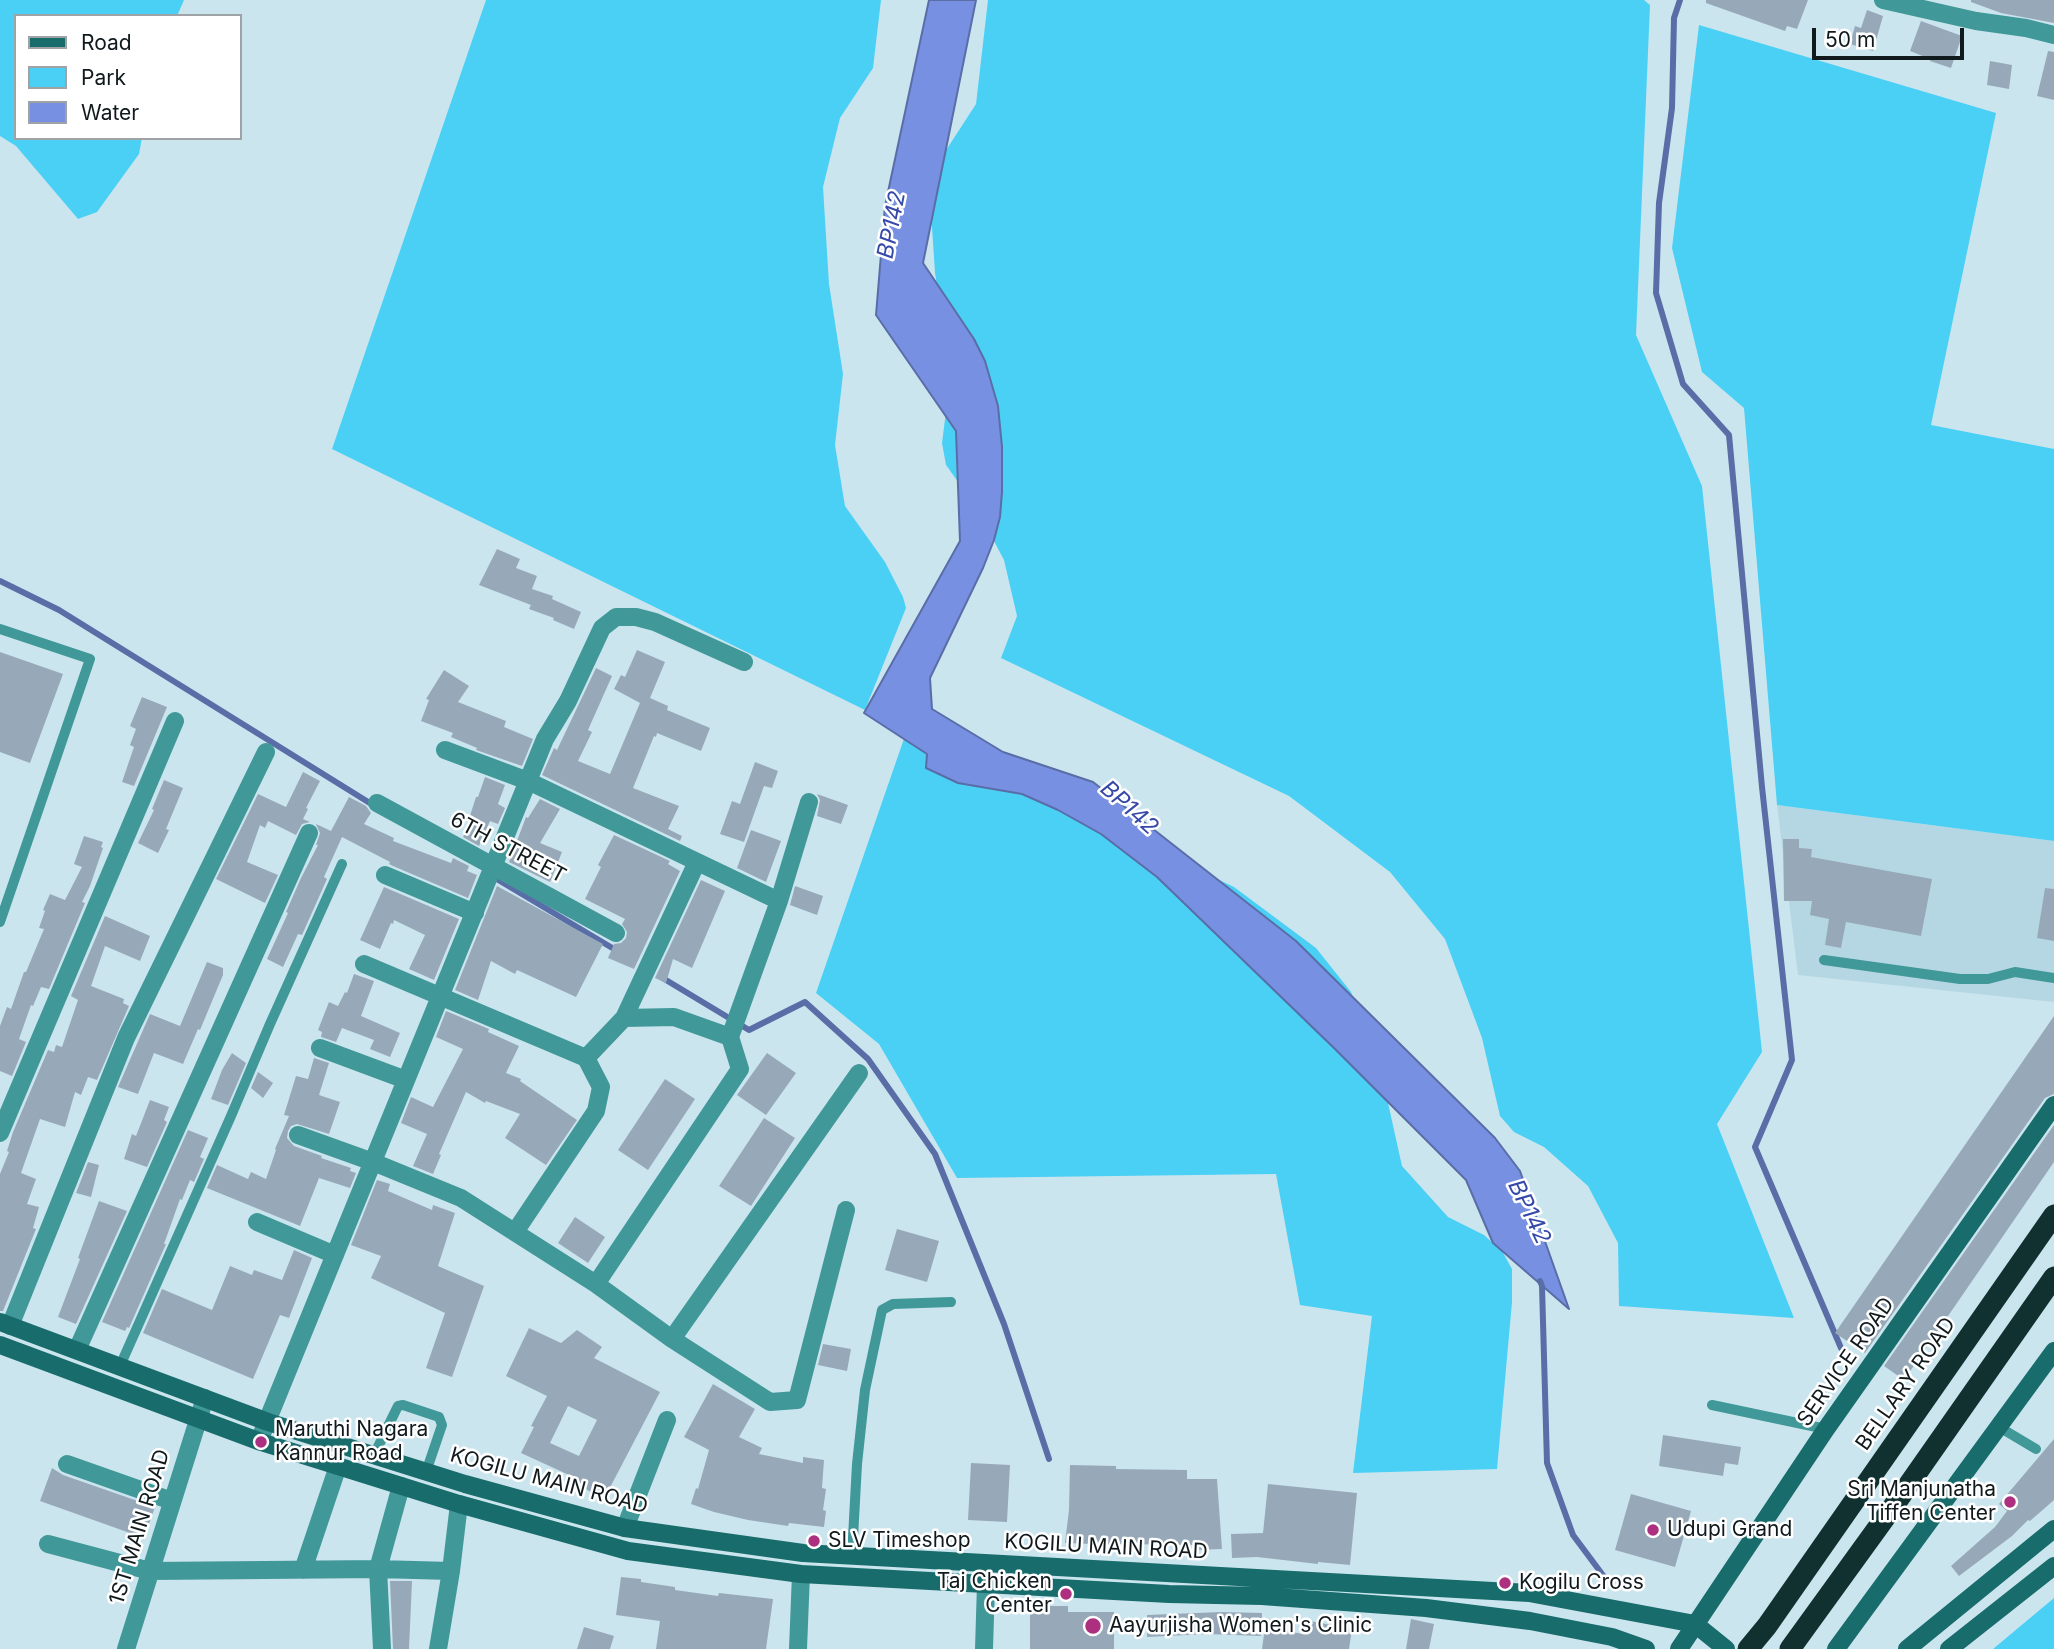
<!DOCTYPE html>
<style>
body{margin:0}
#map{position:relative;width:2054px;height:1649px;overflow:hidden;background:#cbe5ee;font-family:Inter,sans-serif}
canvas{display:block}
.legend{position:absolute;left:14px;top:14px;width:228px;height:126px;box-sizing:border-box;background:#fff;border:2px solid #9fa3a5;margin:0;padding:9px 12px;list-style:none;font-size:21px;color:#101a1d}
.legend li{display:flex;align-items:center;gap:14px;height:35px}
.legend b{width:35px;border:2px solid #9fa3a5}
.scale{position:absolute;left:1812px;top:28px;width:152px;height:32px;box-sizing:border-box;border:4px solid #101a1d;border-top:0;padding-left:9px;font-size:21px;line-height:24px;white-space:nowrap;color:#101a1d;-webkit-text-stroke:5px #fff;paint-order:stroke}
</style>
<div id="map">
<canvas width="2054" height="1649"></canvas>
<ul class="legend">
<li><b style="height:9px;background:#186c6c"></b>Road</li>
<li><b style="height:19px;background:#4bd0f5"></b>Park</li>
<li><b style="height:19px;background:#7890e2"></b>Water</li>
</ul>
<div class="scale">50 m</div>
</div>
<script>
const ctx = document.querySelector('canvas').getContext('2d');
ctx.lineJoin = 'round';
function fillPath(path, color) {
  ctx.fillStyle = color;
  ctx.fill(path, 'evenodd');
}
function trace(path, color, width, dash) {
  ctx.strokeStyle = color;
  ctx.lineWidth = width;
  ctx.lineCap = dash ? 'butt' : 'round';
  ctx.setLineDash(dash || []);
  ctx.stroke(path);
}
function drawText(font, color, halo, rows, align = 'center') {
  ctx.font = font + ' Inter,sans-serif';
  ctx.lineWidth = 5;
  ctx.setLineDash([]);
  ctx.textBaseline = 'middle';
  ctx.strokeStyle = halo;
  ctx.fillStyle = color;
  for (const [text, x, y, turn = 0] of rows) {
    ctx.save();
    ctx.translate(x, y);
    ctx.rotate((+turn || 0) * Math.PI / 180);
    ctx.textAlign = isNaN(turn) ? turn : align;
    if (halo) ctx.strokeText(text, 0, 0);
    ctx.fillText(text, 0, 0);
    ctx.restore();
  }
}
fillPath(new Path2D(`
 M1777 805 2054 841V1002L1798 975Z`), '#b5d7e3');
fillPath(new Path2D(`
 M0 0H184L177 16H16V138H142L139 154 97 212 78 219 16 146 0 136Z
 M486 0H881L873 68 840 118 823 187 829 284 843 374 835 445 845 506 885 562 903 597 906 608 865 710 332 449Z
 M988 0H1644L1650 5 1636 335 1702 486 1762 1052 1717 1124 1794 1318 1619 1306 1618 1243 1588 1186 1544 1147 1514 1132 1500 1116 1482 1038 1445 939 1390 872 1289 796 1001 658 1017 616 1004 560 976 507 946 465 942 443 951 372 935 273 930 197 939 161 976 104Z
 M1699 25 1996 113 1931 425 2054 449V841L1777 805 1744 408 1702 372 1672 248Z
 M907 730 1234 887 1316 948 1351 992 1380 1067 1402 1166 1448 1217 1484 1235 1502 1251 1512 1269V1302L1497 1469 1353 1473 1372 1316 1300 1305 1276 1174 957 1178 879 1044 816 993Z
 M2054 1598V1649H1993Z`), '#4bd0f5');
const water = new Path2D(`
 M929 0H976L923 263 974 339 985 361 998 406 1002 447V492L1000 517 994 540 983 568 930 678 932 709 1003 752 1093 782 1296 941 1495 1138 1520 1171 1569 1309 1493 1243 1466 1180 1335 1049 1157 877 1101 834 1058 810 1022 794 958 783 926 768 927 754 864 713 960 541 956 431 876 315 885 206Z`);
fillPath(water, '#7890e2');
trace(water, '#596da7', 2);
trace(new Path2D(`
 M1680 0 1674 18 1672 108 1659 203 1656 293 1683 384 1729 435 1762 787 1792 1060 1755 1147 1841 1348
 M0 581 59 610 373 805
 M490 875 619 952
 M661 977 749 1030 805 1002 868 1059 935 1154 1004 1324 1049 1459
 M1540 1281 1542 1286 1547 1463 1573 1535 1605 1578`), '#596da7', 6);
fillPath(new Path2D(`
 M1706 0H1808L1797 29 1787 26 1785 31 1706 3Z
 M1971 0H2054V23L2001 13 1971 2Z
 M1867 10 1883 16 1873 51 1850 44 1855 26 1861 28Z
 M1921 21 1962 36 1951 68 1930 61V59L1910 51Z
 M2048 51 2054 52V100L2037 96Z
 M1990 61 2012 65 2009 89 1987 85Z
 M497 549 520 559 516 568 537 576 532 589 553 596 552 599 581 612 574 629 553 620 554 618 529 609 531 605 479 585Z
 M637 650 665 662 650 698 668 706 667 710 710 728 701 751 657 733 656 737 654 736 633 788 679 806 668 829 682 836 680 841 542 775 554 748 557 750 596 668 612 676 588 730 592 732 578 761 610 774 640 703 614 689 621 675 625 677Z
 M0 652 63 674 30 763 0 752Z
 M444 670 469 686 458 702 506 721 504 727 533 739 522 766 476 750 477 748 451 737 453 733 421 721 429 700 426 699Z
 M142 697 167 707 134 786 122 782 134 747 130 745 136 729 130 726Z
 M755 762 778 771 772 788 764 786 744 842 720 834 732 801 740 804Z
 M303 772 320 781 306 808 308 809 303 819 310 822 302 824 296 835 268 821 265 828 260 825 247 862 278 875 265 903 216 879 258 794 286 807Z
 M485 777 505 785 498 804 505 808 498 824 490 821 479 846 463 837 469 826 467 825 476 797H478Z
 M164 780 183 788 166 829 169 830 158 853 138 843 154 810 152 809Z
 M817 794 848 805 841 824 817 816 820 800Z
 M349 797 366 806 371 813 364 824 394 838 393 841 451 863 453 858 469 866 467 871 477 875 468 898 393 866 389 864 390 862 342 837 324 877 327 879 302 935 298 934 283 967 267 959 288 913 286 912 301 878 318 845H316L320 833 316 824 331 831Z
 M540 799 560 809 540 843 562 852 550 882 509 862 526 817 528 818Z
 M751 830 781 841 766 882 737 868Z
 M614 835 670 861 668 864 680 871 634 969 608 958 614 944 621 943 626 938 627 932 622 924 625 919 585 899 601 867 598 865Z
 M84 836 103 842 101 847 103 848 90 886 82 902 85 903 49 989 41 987 33 1006 31 1005 19 1039 26 1042 12 1076 0 1071V1026L7 1007 11 1009 24 972H26L44 929 39 928 45 911 43 910 50 894 65 900 82 867 74 864Z
 M1783 839H1799V848L1812 849 1811 857 1932 879 1921 936 1846 922 1841 948 1825 945 1829 919 1810 915 1812 901H1784Z
 M701 880 725 891 692 968 673 959 666 983 655 978Z
 M497 886 603 944 576 997 517 970 515 974 491 961 478 1000 455 990Z
 M795 886 823 896 817 915 790 905Z
 M384 887 459 919 434 980 409 969 425 935 394 920 393 924 391 923 380 949 360 940Z
 M2045 888 2054 889V941L2037 938Z
 M105 916 150 936 140 961 105 946 91 986 124 999 123 1003 129 1006 97 1080 88 1077 81 1095 75 1092 65 1127 40 1119 21 1173 36 1179 27 1204 39 1207 33 1228 36 1229 3 1311H0V1174L9 1152 7 1151 13 1132 48 1050 54 1052 56 1045 62 1047 78 1000 71 996Z
 M207 962 223 968V975L200 1030 198 1029 183 1064 154 1053 138 1094 118 1087 150 1014 180 1026Z
 M354 974 374 981 361 1016 400 1033 390 1057 370 1049 374 1040 342 1028 336 1042 321 1037 322 1032 318 1030 329 1002 338 1006 345 992 347 993Z
 M446 1011 489 1029 488 1032 519 1046 506 1073 521 1079 520 1081 577 1120 546 1165 505 1138 520 1114 486 1101 485 1103 466 1092 439 1154 441 1155 433 1174 413 1166 427 1134 401 1123 411 1097 433 1107 463 1049 436 1037Z
 M2054 1016V1094L2045 1098 1865 1353 1835 1333Z
 M232 1053 246 1063 228 1105 211 1099 222 1070Z
 M767 1053 796 1073 766 1115 737 1095Z
 M314 1058 329 1063 319 1095 340 1102 329 1134 297 1124 291 1126 288 1131 287 1138 294 1146 322 1156 321 1158 351 1168 350 1171 356 1173 350 1188 319 1178 300 1226 207 1188 217 1165 248 1179 251 1172 266 1179 276 1150 275 1149 289 1116 284 1115 296 1076 308 1079Z
 M258 1072 273 1083 263 1098 251 1088Z
 M665 1079 695 1099 648 1170 618 1150Z
 M150 1100 169 1107 164 1120 167 1122 147 1167 124 1159 132 1134 136 1136Z
 M764 1118 795 1138 751 1206 719 1186Z
 M2054 1125V1162L1904 1380 1884 1366Z
 M188 1130 208 1138 200 1157 204 1159 194 1182 190 1180 182 1200 180 1199 164 1244H166L129 1328 127 1327 125 1331 102 1322Z
 M88 1162 99 1165 91 1197 76 1193Z
 M377 1180 390 1184 388 1191 432 1210 433 1205 455 1213 438 1266 484 1286 452 1377 426 1368 445 1313 371 1278 381 1256 351 1245Z
 M99 1201 127 1211 76 1324 58 1317 80 1259 78 1258Z
 M575 1217 605 1237 588 1263 558 1243Z
 M897 1229 939 1241 927 1282 885 1270Z
 M294 1250 312 1258 289 1318 280 1315 253 1379 143 1333 162 1289 212 1310 230 1266 252 1275 254 1270 282 1280Z
 M529 1328 561 1343 577 1330 602 1347 594 1358 660 1392 604 1499 567 1479 569 1475 521 1453 534 1427 531 1426 547 1396 506 1376ZM568 1406 597 1420 579 1456 550 1443Z
 M823 1344 851 1349 847 1371 818 1365Z
 M713 1384 755 1409 739 1437 762 1448 759 1454 803 1463V1457L824 1460 822 1488 826 1489 823 1510 826 1511 824 1527 789 1523 788 1526 748 1520 714 1512 691 1504 696 1488 698 1489 709 1450 684 1437Z
 M1663 1435 1741 1447 1738 1465 1725 1463 1723 1476 1659 1466Z
 M2054 1439V1500L2030 1521 2028 1520 2012 1536 1959 1576 1951 1566 1995 1527 2007 1511 1999 1504Z
 M971 1463 1010 1465 1007 1522 968 1520Z
 M1070 1465 1116 1466V1469L1187 1470V1479H1217L1222 1549 1194 1550V1545L1119 1544V1545L1065 1543 1069 1510Z
 M52 1468 63 1475 155 1507 144 1538 40 1501Z
 M1268 1484 1357 1493 1350 1565 1318 1562V1564L1257 1557 1232 1558 1231 1534 1263 1533Z
 M1631 1494 1691 1511 1675 1567 1615 1550Z
 M621 1577 641 1579V1582L675 1587V1590L718 1596 719 1593 773 1599 766 1649H656L660 1621 616 1615Z
 M390 1581H412L409 1649H393Z
 M1030 1606H1068V1612H1114V1649H1030Z
 M1221 1612 1262 1613 1261 1636 1207 1634 1147 1637V1615Z
 M1411 1619 1434 1624 1429 1649H1406Z
 M1305 1620 1352 1629 1349 1649H1262L1265 1627 1303 1634Z
 M584 1627 614 1636 610 1649H577Z`), '#97a9b9');
trace(new Path2D(`
 M0 629 90 659 0 922
 M1824 960 1960 979H1988L2015 972 2054 978
 M120 1366 231 1116 270 1024 342 864
 M1712 1405 1826 1429
 M1999 1427 2036 1449
 M374 1455 395 1412 398 1406 403 1405 439 1417 442 1425 426 1472
 M852 1556 857 1464 865 1390 882 1310 893 1304 951 1302`), '#409898', 10);
trace(new Path2D(`
 M1883 0 1976 21 2026 28 2054 35
 M445 750 528 781 779 901
 M377 803 616 933
 M385 875 475 913
 M364 964 586 1058
 M624 1018 674 1017 730 1037
 M320 1048 406 1080
 M0 1133 175 721
 M298 1135 373 1162 461 1198 596 1284 672 1339 770 1402 797 1400 846 1210
 M257 1222 335 1255
 M515 1232 596 1111 601 1087 586 1058 624 1018 697 862
 M596 1284 740 1069 730 1037 779 901 809 802
 M10 1326 126 1038 266 752
 M672 1339 859 1073
 M77 1350 309 833
 M259 1441 545 739 568 701 602 628 616 617H636L655 622 744 662
 M67 1464 172 1501
 M625 1528 667 1420
 M48 1544 150 1571 378 1569 451 1571
 M303 1570 338 1466
 M126 1649 205 1398
 M382 1649 378 1569 401 1486
 M438 1649 451 1571 459 1504
 M798 1649 801 1574
 M984 1649 986 1584`), '#409898', 18);
trace(new Path2D(`
 M0 1322 268 1422 465 1484 625 1528 803 1553 1529 1593 1695 1624 1726 1649
 M0 1345 261 1442 459 1504 628 1551 801 1574 1169 1594 1262 1596 1426 1608 1530 1621 1612 1637 1646 1649
 M1679 1649 1826 1429 2054 1105
 M1836 1649 2054 1351
 M1907 1649 2054 1529
 M1949 1649 2054 1566`), '#186c6c', 18);
trace(new Path2D(`
 M1748 1649 1767 1626 2054 1215
 M1790 1649 1900 1497 2054 1277`), '#113030', 21);
for (const [x, y, r, color] of [
 [261,1442,7,"#ad3080"],
 [2010,1502,7,"#ad3080"],
 [1653,1530,7,"#ad3080"],
 [814,1541,7,"#ad3080"],
 [1505,1583,7,"#ad3080"],
 [1066,1594,7,"#ad3080"],
 [1093,1626,9,"#ad3080"]
]) {
  const dot = new Path2D();
  dot.arc(x, y, r, 0, 2 * Math.PI);
  ctx.fillStyle = color;
  ctx.fill(dot);
  trace(dot, '#fff', 2.5);
}
drawText('21px', '#101a1d', '#fff', [
 ["6TH STREET",508,848,28],
 ["SERVICE ROAD",1846,1362,-55],
 ["BELLARY ROAD",1906,1384,-55],
 ["KOGILU MAIN ROAD",549,1481,15],
 ["1ST MAIN ROAD",140,1527,-73],
 ["KOGILU MAIN ROAD",1106,1547,3]
]);
drawText('21px', '#101a1d', '#fff', [
 ["Maruthi Nagara",275,1430],
 ["Kannur Road",275,1454],
 ["Sri Manjunatha",1996,1490,"right"],
 ["Tiffen Center",1996,1514,"right"],
 ["Udupi Grand",1667,1530],
 ["SLV Timeshop",828,1541],
 ["Taj Chicken",1052,1582,"right"],
 ["Center",1052,1606,"right"],
 ["Kogilu Cross",1519,1583],
 ["Aayurjisha Women's Clinic",1109,1626]
], 'left');
drawText('italic 23px', '#3649a9', '#fff', [
 ["BP142",892,225,-79],
 ["BP142",1129,808,42],
 ["BP142",1529,1212,64]
]);
</script>
